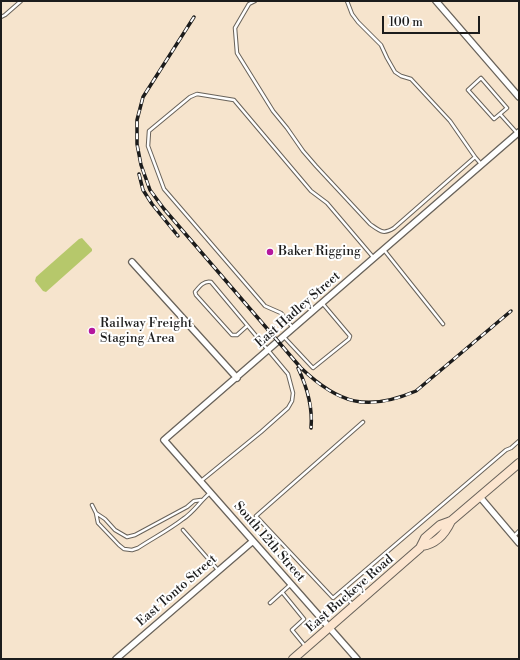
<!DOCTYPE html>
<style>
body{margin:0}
#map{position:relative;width:520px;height:660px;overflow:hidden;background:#f6e4cd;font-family:"Libre Bodoni",serif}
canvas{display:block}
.frame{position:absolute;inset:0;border:2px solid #1c1c1c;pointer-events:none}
.scale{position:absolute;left:382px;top:16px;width:98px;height:18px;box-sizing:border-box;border:2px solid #1c1c1c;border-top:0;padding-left:5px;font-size:12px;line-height:14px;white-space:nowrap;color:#1c1c1c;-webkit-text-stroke:3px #fff;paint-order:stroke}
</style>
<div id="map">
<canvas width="520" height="660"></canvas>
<div class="frame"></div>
<div class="scale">100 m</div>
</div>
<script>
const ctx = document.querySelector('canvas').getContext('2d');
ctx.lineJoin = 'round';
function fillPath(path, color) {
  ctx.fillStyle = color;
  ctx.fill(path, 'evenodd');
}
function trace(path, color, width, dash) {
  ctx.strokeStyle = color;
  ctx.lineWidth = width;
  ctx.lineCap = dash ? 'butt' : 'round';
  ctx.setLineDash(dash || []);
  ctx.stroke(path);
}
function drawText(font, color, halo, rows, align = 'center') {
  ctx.font = font + ' "Libre Bodoni",serif';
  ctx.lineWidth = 4;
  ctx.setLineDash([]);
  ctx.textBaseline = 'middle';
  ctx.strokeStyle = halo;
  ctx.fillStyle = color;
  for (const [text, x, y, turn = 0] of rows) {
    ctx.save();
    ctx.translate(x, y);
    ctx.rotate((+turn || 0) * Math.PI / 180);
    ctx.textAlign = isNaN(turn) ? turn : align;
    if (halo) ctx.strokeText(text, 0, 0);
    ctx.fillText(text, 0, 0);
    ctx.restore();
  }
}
fillPath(new Path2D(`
 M82 238 92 249V251L46 292 43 291 35 281 36 277 79 239Z`), '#b6c86b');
const service = new Path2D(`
 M255 1 249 4 235 28 237 53 273 111 287 128 303 151 316 166 370 224C380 231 383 235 394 228L475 157 481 164
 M347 1 352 14 358 22 381 45 387 58 395 72 401 76 411 79 450 121 475 157
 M1 17 5 15 21 1
 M481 78 507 108 494 119 468 90Z
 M500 114 517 133
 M384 250 443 324
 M293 328 281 313 265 306 164 189 148 146 149 131 190 97 197 94 234 100 311 191 327 203 373 257
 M284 337 313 368 349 339 350 336 323 304
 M363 422 256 516 333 598 506 450 511 448 519 441
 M201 481 261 432 288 408 292 401 293 393 288 374 211 282C204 280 199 287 195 292L196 295 232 335H237L247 326
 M92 505 96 513 98 523 119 545 124 549 132 550 138 548C153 538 169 530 183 519 194 512 200 501 210 493
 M96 513 105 519 115 530 127 537 135 535 187 507 194 501 201 500
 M183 530 218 570
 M514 536 519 531
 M341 591 352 604
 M282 592 304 619 292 630 306 647
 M270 603 290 585`);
const minor = new Path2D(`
 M436 1 519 97
 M132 262 237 378
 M480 497 519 543
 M116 659 253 541
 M357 659 164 440 519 132`);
const secondary = new Path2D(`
 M422 546C436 544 445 534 451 521
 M293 659 420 548 425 538 440 525 451 521 519 463`);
trace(service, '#68625a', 4.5);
trace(minor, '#68625a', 8);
trace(secondary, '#68625a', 10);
trace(service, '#fff', 2.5);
trace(minor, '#fff', 5.5);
trace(secondary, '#fce5cf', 8);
const rail = new Path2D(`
 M194 17 143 97 137 120V144L141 165 150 190 164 209 301 368C339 404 367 412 416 391L511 311
 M139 174 143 190 152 204 178 236
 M298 368C307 387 313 406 311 428`);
trace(rail, '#1c1c1c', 3.5);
trace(rail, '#fff', 2, [6]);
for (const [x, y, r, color] of [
 [270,252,4,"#b5179e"],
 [92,331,4,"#b5179e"]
]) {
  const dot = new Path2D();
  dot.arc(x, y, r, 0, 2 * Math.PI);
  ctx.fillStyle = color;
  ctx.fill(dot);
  trace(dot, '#fff', 1.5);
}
drawText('13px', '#1c1c1c', '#fff', [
 ["Baker Rigging",278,252],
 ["Railway Freight",100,324],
 ["Staging Area",100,339]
], 'left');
drawText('13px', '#1c1c1c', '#fff', [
 ["East Hadley Street",298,310,-41],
 ["South 12th Street",269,542,49],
 ["East Tonto Street",177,591,-41],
 ["East Buckeye Road",350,594,-41]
]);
</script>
